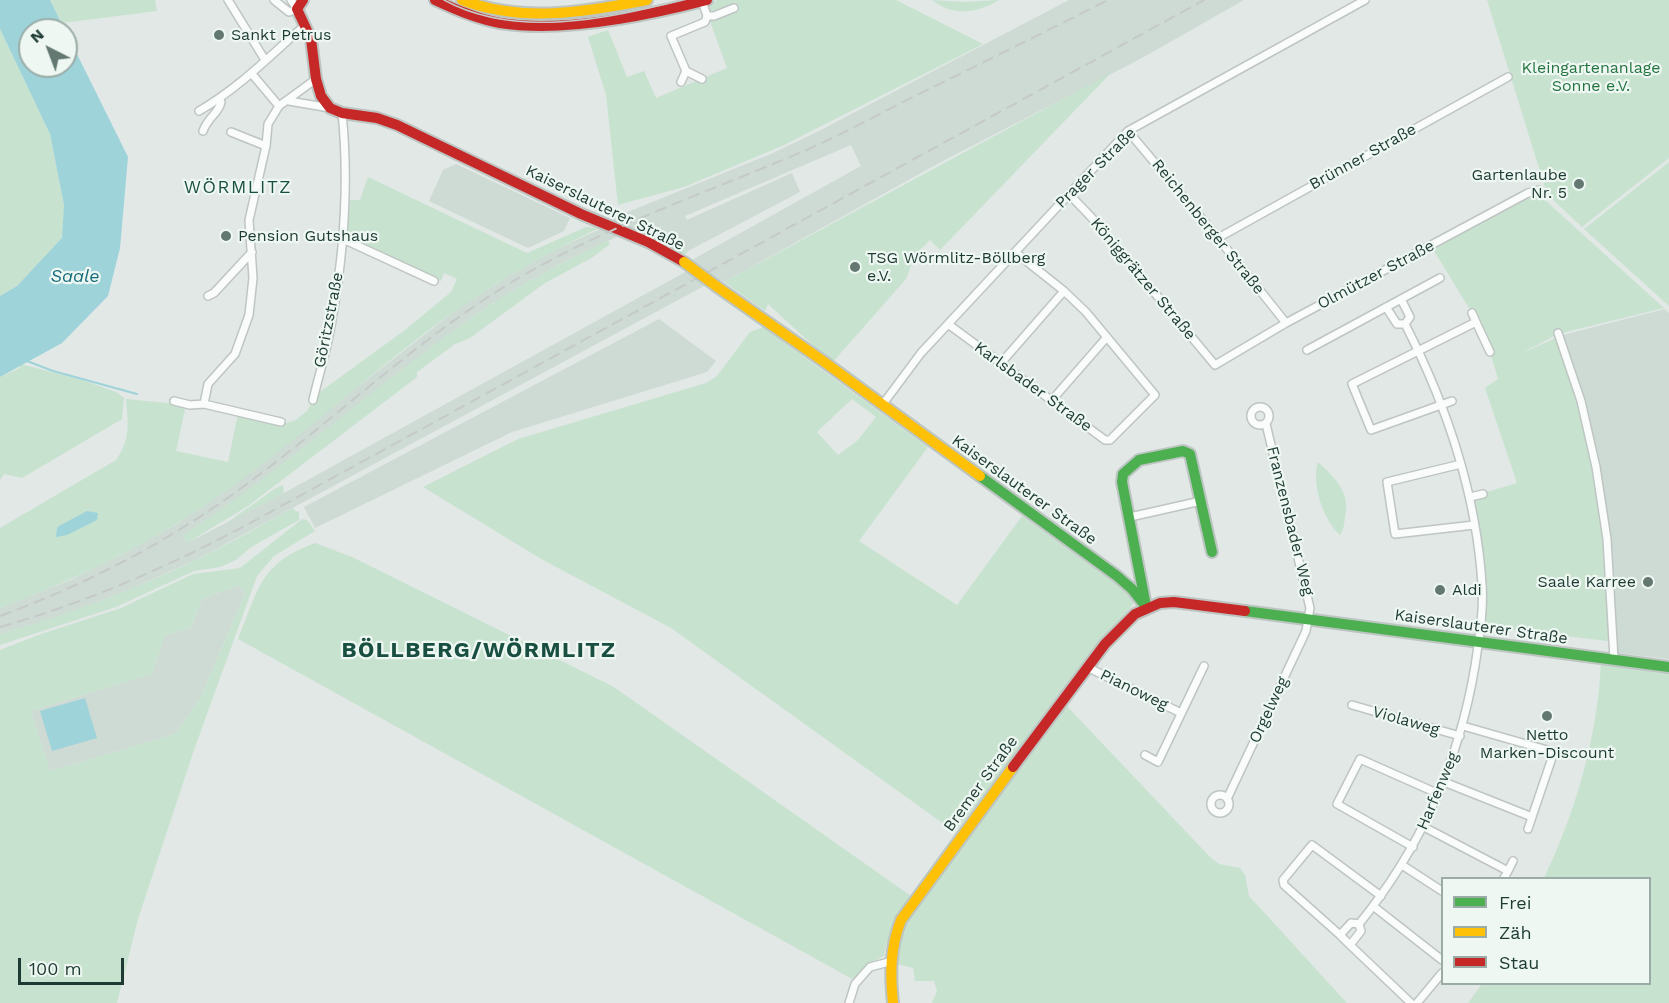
<!DOCTYPE html>
<meta charset="utf-8">
<style>
body{margin:0}
#map{position:relative;width:1669px;height:1003px;overflow:hidden;background:#e1e8e5;font-family:"Work Sans",sans-serif}
canvas{display:block}
.legend{position:absolute;left:1441px;top:877px;width:210px;height:108px;box-sizing:border-box;background:#eef7f2;border:2px solid #9baca6;margin:0;padding:8px 10px;list-style:none;font-size:18px;color:#1e3b33}
.legend li{display:flex;align-items:center;gap:12px;height:30px}
.legend b{width:30px;border:2px solid #9baca6}
.north{position:absolute;left:18px;top:18px;width:60px;height:60px;box-sizing:border-box;background:#eef7f2;border:2px solid #9baca6;border-radius:50%;rotate:318deg;font-size:16px;font-weight:700;line-height:24px;text-align:center;color:#1e3b33}
.north::after{content:'';display:block;margin:auto;width:21px;height:27px;background:#627871;clip-path:polygon(50% 0,100% 100%,50% 72%,0 100%)}
.scale{position:absolute;left:18px;top:958px;width:106px;height:27px;box-sizing:border-box;border:3px solid #1e3b33;border-top:0;padding-left:8px;font-size:18px;line-height:21px;white-space:nowrap;color:#1e3b33;-webkit-text-stroke:4px #eef7f2;paint-order:stroke}
</style>
<div id="map">
<canvas width="1669" height="1003"></canvas>
<ul class="legend">
<li><b style="height:8px;background:#4caf50"></b>Frei</li>
<li><b style="height:8px;background:#ffc107"></b>Zäh</li>
<li><b style="height:8px;background:#c62828"></b>Stau</li>
</ul>
<div class="north">N</div>
<div class="scale">100 m</div>
</div>
<script>
const ctx = document.querySelector('canvas').getContext('2d');
ctx.lineJoin = 'round';
function fillPath(path, color) {
  ctx.fillStyle = color;
  ctx.fill(path, 'evenodd');
}
function trace(path, color, width, dash) {
  ctx.strokeStyle = color;
  ctx.lineWidth = width;
  ctx.lineCap = dash ? 'butt' : 'round';
  ctx.setLineDash(dash || []);
  ctx.stroke(path);
}
function drawText(font, color, halo, rows, align = 'center') {
  ctx.font = font + ' "Work Sans",sans-serif';
  ctx.lineWidth = 4.5;
  ctx.setLineDash([]);
  ctx.textBaseline = 'middle';
  ctx.strokeStyle = halo;
  ctx.fillStyle = color;
  for (const [text, x, y, turn = 0] of rows) {
    ctx.save();
    ctx.translate(x, y);
    ctx.rotate((+turn || 0) * Math.PI / 180);
    ctx.textAlign = isNaN(turn) ? turn : align;
    if (halo) ctx.strokeText(text, 0, 0);
    ctx.fillText(text, 0, 0);
    ctx.restore();
  }
}
fillPath(new Path2D(`
 M1069 0H1244L1142 58 941 162 724 282 718 279 704 286 196 560 128 590 68 614 0 634V608L68 581 121 555 177 524 223 492 460 307 507 277 553 251 613 223 608 220 773 153 819 131ZM851 145 861 166 692 260 698 265 284 493 187 543 183 535 228 506 273 472 416 359 475 315 522 285 566 261 631 230 643 234 661 226 659 236 688 251 800 192 792 173 687 220 685 216Z
 M456 164 570 218 564 231 528 248 429 201 443 170Z
 M1665 309 1669 313V659L1618 653 1581 401 1563 335Z
 M659 319 716 361 707 372 512 432 315 528 304 507Z
 M239 585 245 593 200 699 175 734 50 771 31 711 152 674 165 635 191 628 202 599Z`), '#cedad4');
fillPath(new Path2D(`
 M50 0H155L157 11 62 23Z
 M718 0H896L983 44 782 146 684 187 618 205 606 95 588 37 608 30 627 77 644 71 656 98 727 68 704 5Z
 M932 0 965 2 999 0C978 13 953 17 932 0Z
 M1487 0H1669V158L1582 227 1547 194Z
 M0 29 50 134 64 205 63 238 17 286 0 296Z
 M1111 73 940 250 930 240 915 255 906 279 832 363 768 304 765 311 724 282Z
 M1669 162V306L1584 229Z
 M368 177 527 253 586 227 599 228C551 252 505 276 461 307 364 374 278 463 176 524 120 558 61 585 0 608V528L116 460C131 438 128 424 126 399L186 405 176 451 228 462 238 414 284 424 296 420 307 411 317 394 405 330 451 292 457 279 444 273 441 281 347 235 350 200H360Z
 M1527 196 1545 200 1664 308 1558 334 1522 353 1556 338 1581 401 1607 539 1608 641 1487 627 1483 610 1470 497 1517 483 1485 388 1498 379 1490 352 1472 313 1431 246Z
 M661 227 659 236 688 251 687 253 680 255 644 234Z
 M608 240 610 244 593 257 545 283 470 338 455 344 417 372V377L248 506 187 543 183 535C285 469 374 386 474 316 516 286 562 263 608 240Z
 M763 327 928 447 859 541 957 605 1022 516 1137 599 955 832 671 628 543 560 423 487 518 439 706 383 717 376 750 332ZM852 399 876 417 857 441 838 455 817 432Z
 M20 364 79 379 116 392 124 398 122 419 22 478 4 474 0 480V377L20 368Z
 M1318 462C1335 478 1351 492 1345 517 1344 524 1344 529 1340 535 1323 520 1311 483 1318 462Z
 M283 485 284 493 225 524 276 488Z
 M293 508 296 512 299 511V520L251 547 236 560 220 567 194 571 116 607 0 645V634C67 615 133 590 196 560 229 544 261 525 293 508Z
 M302 519 307 520 315 531 274 556 257 576 194 750 138 919 117 1003H0V650L41 634 121 608 193 574 240 568ZM239 585 245 593 200 699 175 734 50 771 31 711 152 674 165 635 191 628 202 599Z
 M315 543 352 557 614 687 911 896C897 917 889 931 884 956L865 965 854 980 238 639C259 589 259 564 315 543Z
 M1601 658 1620 667 1669 674V1003H1468L1482 984H1650V878H1544C1576 811 1599 733 1601 658Z
 M1062 701 1211 858 1219 864 1240 868 1245 875 1249 896 1347 1003H932L937 991 934 981H915L913 968 889 962 893 938Z`), '#c8e2d0');
fillPath(new Path2D(`
 M0 0H50L65 30H30V66H66V32L128 157 120 248 108 296 62 343 0 377V296L17 286 62 238 64 205 50 134 0 29Z
 M87 511 98 513 97 520 67 535 56 537 57 528 59 526Z
 M85 698 97 738 52 751 40 711Z`), '#9ed3da');
trace(new Path2D(`
 M27 361 53 371 137 394`), '#9ed3da', 2);
const street = new Path2D(`
 M228 0 265 60
 M274 0 289 12 297 9 291 0
 M707 16H714L734 8
 M686 71 702 79
 M252 74 279 106
 M681 82 686 71 671 36 705 22 707 16 702 1
 M289 101 330 108
 M199 111C239 88 271 55 305 25
 M203 131C208 117 219 113 221 102L219 100
 M1128 131 1218 238 1286 323
 M231 132 266 146
 M1069 194 1092 218 1215 365 1286 323 1528 193 1539 190
 M1218 238 1508 77
 M343 239 434 281
 M208 296 214 293 252 252
 M1386 307 1397 324H1405
 M1476 322 1490 352
 M948 324 1105 440H1110L1155 395 1086 312 1064 291 1015 252
 M1558 333 1581 401 1596 467 1607 539 1614 659
 M1307 350 1440 278
 M1001 363 1064 291
 M313 400C319 374 328 347 332 320 344 252 349 180 342 113
 M1052 400 1107 337
 M174 401 190 405 204 404 281 422
 M1452 401 1371 430 1352 384 1476 322 1472 313
 M204 404 208 384 235 354 249 315 253 278 249 220 266 146 268 124 279 106 316 79
 M883 404 921 353 1128 131 1365 0
 M1251 416a9 9 0 1 1 18 0a9 9 0 1 1-18 0Z
 M1461 464 1387 482 1395 534 1474 525
 M1470 497 1483 494
 M1130 517 1201 501
 M1087 667 1181 713
 M1352 705 1460 736
 M1145 755 1158 762 1204 666
 M1444 782 1532 817 1554 752 1463 726
 M1211 804a9 9 0 1 1 18 0a9 9 0 1 1-18 0Z
 M1227 799 1306 631 1310 608 1266 424
 M1424 827 1508 871 1504 878
 M1528 829 1532 817
 M1413 847 1337 804 1360 759 1439 794
 M1402 865 1442 891
 M1508 871 1513 861
 M1373 906 1442 960
 M1359 924 1361 931 1350 945 1340 935 1351 923 1359 924C1420 849 1459 762 1475 666 1479 639 1484 611 1482 584 1476 492 1447 406 1405 324L1410 317 1401 299
 M1340 935 1284 885 1283 880 1312 845 1381 896
 M1350 945 1411 1003
 M849 1003 855 984 870 967 889 962
 M1417 1003 1442 973`);
const fast = new Path2D(`
 M980 476 1117 576 1132 589 1146 607
 M1146 606 1122 482 1123 474 1139 460 1183 451 1190 454 1212 552
 M1245 611 1669 667`);
const slow = new Path2D(`
 M462 0C522 23 585 12 647 0
 M716 286 823 361 980 476
 M893 1003C890 974 890 948 901 920L1013 767`);
const jam = new Path2D(`
 M303 0 297 9 311 39 316 79 321 96 330 108 342 113 377 118 397 125 581 214 648 242 684 262
 M435 0C456 10 477 19 500 23 563 33 646 16 707 0
 M1013 767 1105 644 1135 614 1160 603 1174 602 1245 611`);
trace(street, '#bec5c2', 10);
trace(fast, '#bdc5c2', 14);
trace(slow, '#bdc5c2', 14);
trace(jam, '#bdc5c2', 14);
trace(street, '#fafcfb', 7);
trace(fast, '#4caf50', 10);
trace(slow, '#ffc107', 10);
trace(jam, '#c62828', 10);
trace(new Path2D(`
 M444 0C516 39 606 19 682 0`), '#c5cac8', 1.5);
trace(new Path2D(`
 M0 616C76 588 149 552 216 506 317 437 403 349 507 285 600 228 704 194 804 151 841 135 877 115 913 97 978 65 1043 33 1108 0
 M0 627C85 603 165 568 243 527L1204 0`), '#c5cac8', 2, [12, 6]);
const slowBridge = new Path2D(`
 M684 262 716 286`);
trace(slowBridge, '#bdc5c2', 14, []);
trace(slowBridge, '#ffc107', 10);
for (const [x, y, r, color] of [
 [219,35,6,"#627871"],
 [1579,184,6,"#627871"],
 [226,236,6,"#627871"],
 [855,267,6,"#627871"],
 [1648,582,6,"#627871"],
 [1440,590,6,"#627871"],
 [1547,716,6,"#627871"]
]) {
  const dot = new Path2D();
  dot.arc(x, y, r, 0, 2 * Math.PI);
  ctx.fillStyle = color;
  ctx.fill(dot);
  trace(dot, '#eef7f2', 2);
}
drawText('16px', '#1e3b33', '#eef7f2', [
 ["Sankt Petrus",231,35],
 ["Gartenlaube",1567,175,"right"],
 ["Nr. 5",1567,193,"right"],
 ["Pension Gutshaus",238,236],
 ["TSG Wörmlitz-Böllberg",867,258],
 ["e.V.",867,276],
 ["Saale Karree",1636,582,"right"],
 ["Aldi",1452,590],
 ["Netto",1547,735,"center"],
 ["Marken-Discount",1547,753,"center"]
], 'left');
drawText('16px', '#257542', '#eef7f2', [
 ["Kleingartenanlage",1591,68],
 ["Sonne e.V.",1591,86]
]);
drawText('16px', '#1e3b33', '#eef7f2', [
 ["Brünner Straße",1363,157,-29],
 ["Prager Straße",1096,168,-45],
 ["Kaiserslauterer Straße",605,208,26],
 ["Reichenberger Straße",1208,227,51],
 ["Olmützer Straße",1376,275,-28],
 ["Königgrätzer Straße",1143,279,50],
 ["Göritzstraße",329,320,-79],
 ["Karlsbader Straße",1033,387,36],
 ["Kaiserslauterer Straße",1024,490,36],
 ["Franzensbader Weg",1290,521,76],
 ["Kaiserslauterer Straße",1481,627,8],
 ["Pianoweg",1134,690,26],
 ["Orgelweg",1269,710,-65],
 ["Violaweg",1406,721,16],
 ["Bremer Straße",981,784,-54],
 ["Harfenweg",1438,791,-67]
]);
ctx.letterSpacing = '1.5px';
drawText('18px', '#194f40', '#eef7f2', [
 ["WÖRMLITZ",238,188]
]);
ctx.letterSpacing = '0px';
drawText('italic 18px', '#146c7b', '#eef7f2', [
 ["Saale",75,277]
]);
ctx.letterSpacing = '1.5px';
drawText('bold 22px', '#194f40', '#eef7f2', [
 ["BÖLLBERG/WÖRMLITZ",479,651]
]);
ctx.letterSpacing = '0px';
</script>
